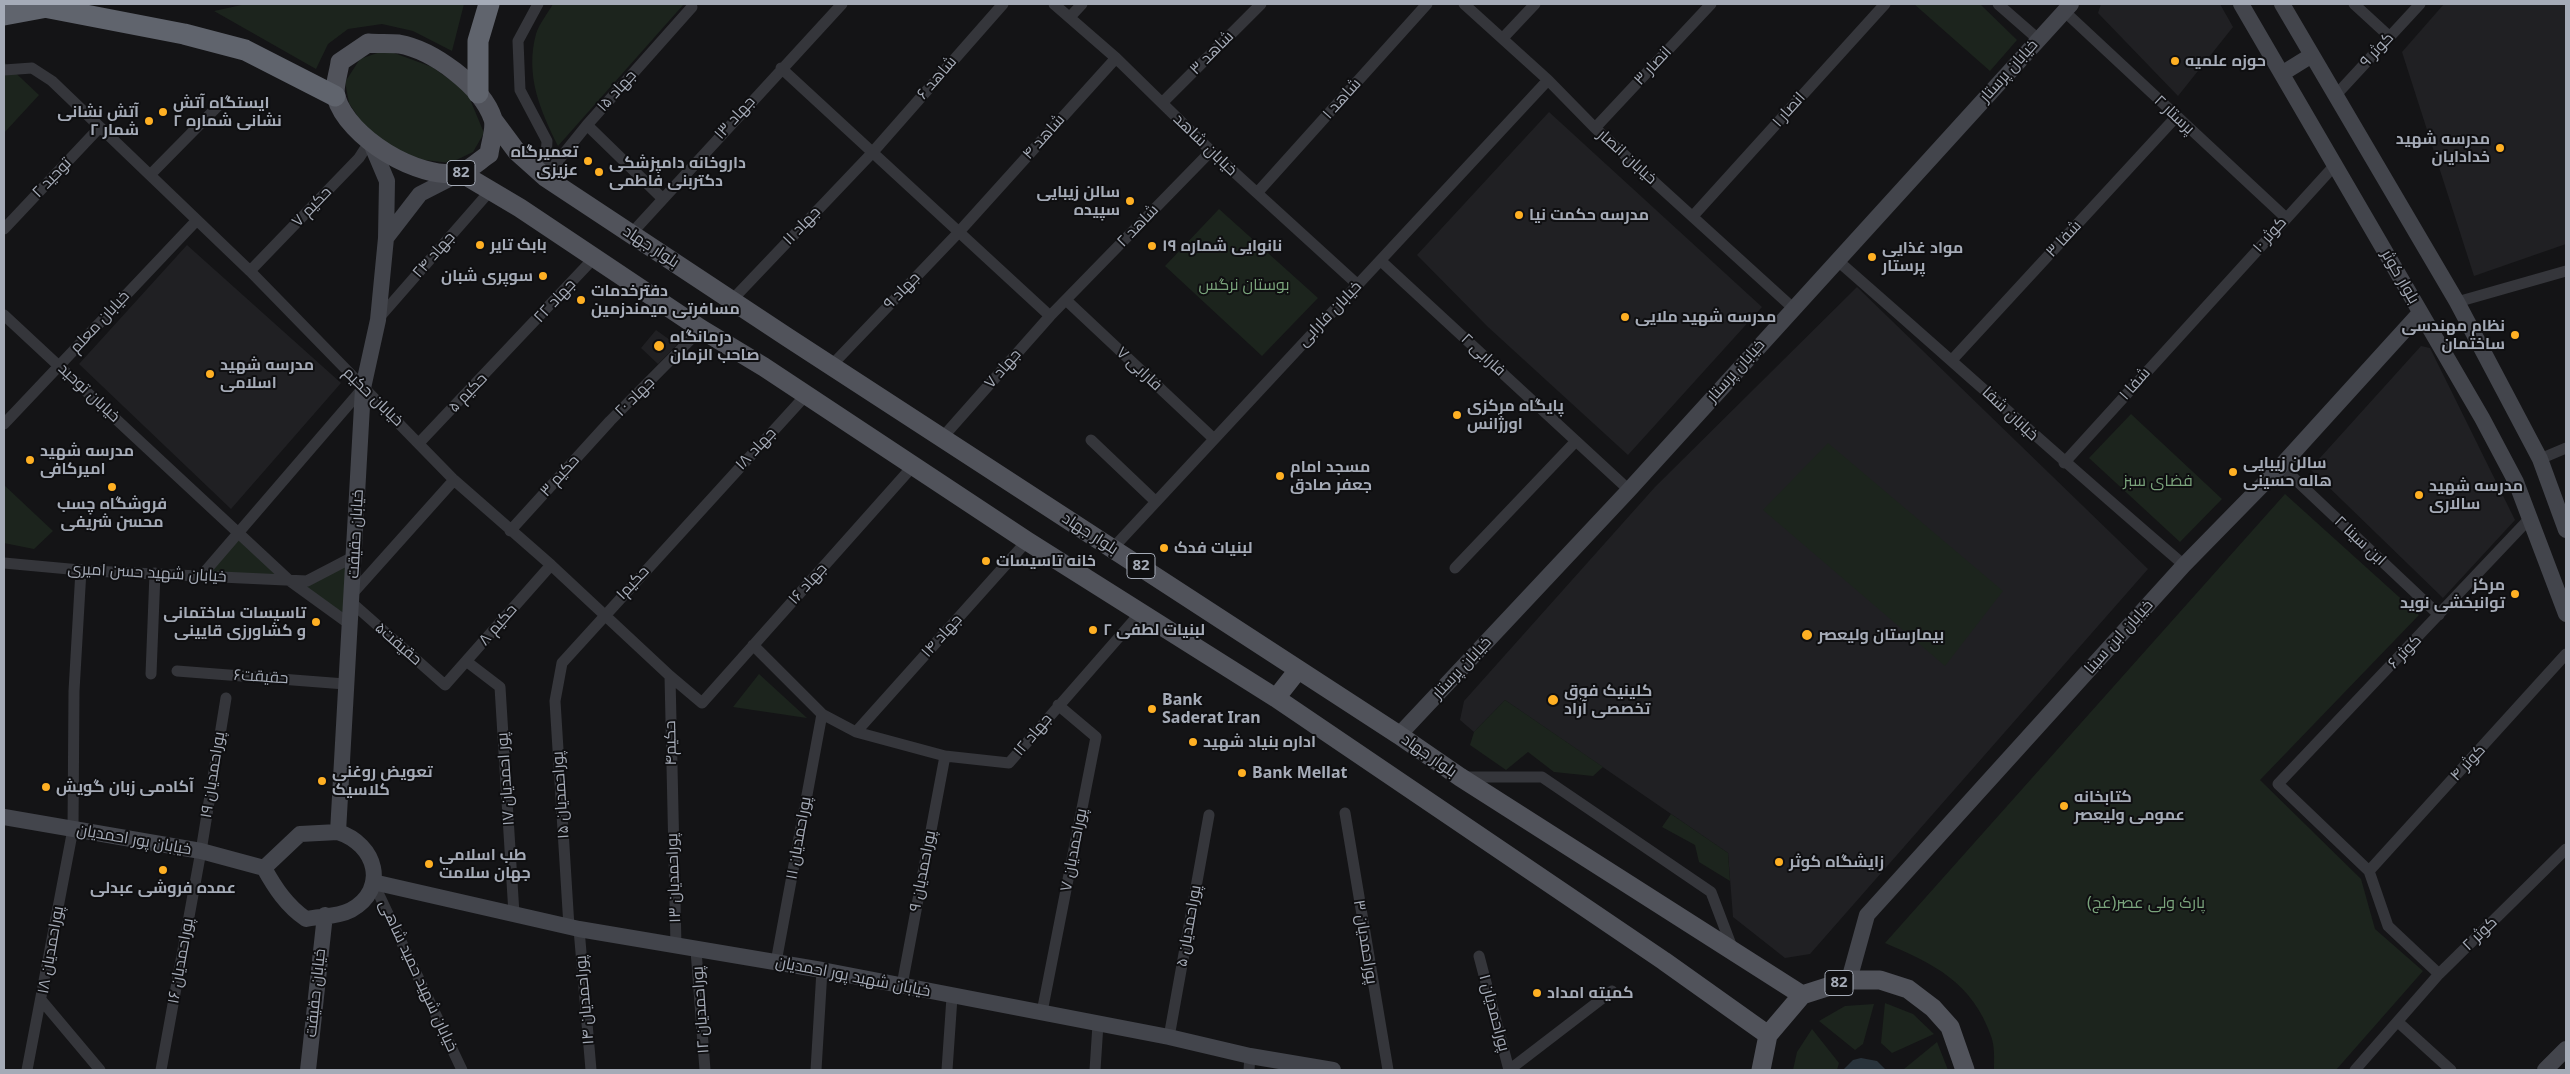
<!DOCTYPE html>
<meta charset="utf-8">
<style>
body{margin:0}
#map{position:relative;width:2570px;height:1074px;overflow:hidden;background:#141416;font-family:"Noto Sans",sans-serif}
canvas{display:block}
.frame{position:absolute;inset:0;border:5px solid #a5abb7;pointer-events:none}
</style>
<div id="map">
<canvas width="2570" height="1074"></canvas>
<div class="frame"></div>
</div>
<script>
const ctx = document.querySelector('canvas').getContext('2d');
ctx.lineJoin = 'round';
function fillPath(path, color) {
  ctx.fillStyle = color;
  ctx.fill(path, 'evenodd');
}
function trace(path, color, width, dash) {
  ctx.strokeStyle = color;
  ctx.lineWidth = width;
  ctx.lineCap = dash ? 'butt' : 'round';
  ctx.setLineDash(dash || []);
  ctx.stroke(path);
}
function drawText(font, color, halo, rows, align = 'center') {
  ctx.font = font + ' "Noto Sans",Cairo,sans-serif';
  ctx.lineWidth = 4;
  ctx.setLineDash([]);
  ctx.textBaseline = 'middle';
  ctx.strokeStyle = halo;
  ctx.fillStyle = color;
  for (const [text, x, y, turn = 0] of rows) {
    ctx.save();
    ctx.translate(x, y);
    ctx.rotate((+turn || 0) * Math.PI / 180);
    ctx.textAlign = isNaN(turn) ? turn : align;
    if (halo) ctx.strokeText(text, 0, 0);
    ctx.fillText(text, 0, 0);
    ctx.restore();
  }
}
fillPath(new Path2D(`
 M2101 4H2220L2233 27 2178 96 2098 13Z
 M2444 4H2566V244L2474 276 2402 52Z
 M1549 112 1762 307 1628 455 1488 327 1417 255Z
 M187 245 341 383 231 509 79 364Z
 M1857 287 2148 569 1810 954 1785 958 1733 917 1728 853 1505 700 1474 732 1460 720 1464 701 1655 487Z
 M656 330 677 345 658 364 641 348Z
 M2421 346 2430 348 2515 520 2443 598 2310 469Z`), '#202023');
fillPath(new Path2D(`
 M246 4H464L452 51 413 31 382 24 348 29 328 44 316 69 214 11Z
 M553 4H684L558 146C540 110 525 75 536 34 539 24 548 13 553 4Z
 M1914 4H1980L2017 40 1990 71Z
 M386 50 432 67 467 92 484 133 473 152 450 163 408 158 366 129 349 103 345 82 360 59Z
 M4 62 39 95 4 133Z
 M1219 209 1318 298 1262 356 1165 266Z
 M2131 414 2222 499 2180 542 2089 458Z
 M1828 443 2003 591 1945 666 1763 510Z
 M4 485 53 531 34 549 4 543Z
 M2285 494 2419 615 2260 780 2361 879 2375 929 2423 971 2336 1070H1994C1994 1060 1995 1046 1991 1036 1972 982 1934 964 1885 943Z
 M240 534 286 580 205 574Z
 M353 558 347 621 292 582Z
 M759 674 807 718 733 707Z
 M1505 700 1603 767 1593 776 1554 772 1528 752 1506 770 1470 745 1474 732Z
 M1671 814 1728 853 1730 881 1699 862 1695 845 1662 827Z
 M1885 1003 1913 1014 1934 1034 1892 1053 1881 1043Z
 M1874 1004 1863 1044 1855 1050 1819 1021 1845 1006Z
 M1812 1029 1839 1063 1837 1070H1793L1797 1052Z
 M1937 1042 1948 1070H1904V1069Z`), '#1c241d');
fillPath(new Path2D(`
 M1861 1058 1877 1061 1886 1070H1843L1853 1060Z`), '#29333b');
trace(new Path2D(`
 M538 4 518 41 520 90 547 141 545 177
 M1054 4 1116 58 1211 151 1358 285
 M1464 4 1548 80 1595 128 1793 308
 M1998 4 2038 39
 M2354 4 2390 37
 M2064 11 2285 217
 M1070 17 1082 4
 M1503 38 1535 4
 M781 68 1050 316
 M4 70 32 68 52 81 250 271 454 480 551 565 670 676 702 703 913 466
 M2335 96 2420 4
 M1162 103 1261 4
 M587 125 662 198
 M1595 128 1711 4
 M150 175 218 106
 M545 177 587 125 692 7
 M1257 193 1427 4
 M1693 216 1885 4
 M4 229 100 127
 M630 235 842 4
 M1381 261 1629 490
 M1838 261C1954 362 2067 465 2184 565
 M250 271 359 158 370 141
 M733 299 872 153 1003 4
 M1066 300 1213 438
 M2457 302 2566 271
 M4 315 290 581 348 623
 M378 319 490 191
 M1952 360 2176 117
 M831 366 958 233 1116 58
 M4 424 197 220
 M942 438 1050 316 1211 151
 M1091 440 1154 500
 M420 442 594 258
 M2540 459 2566 448
 M2064 463 2335 165
 M2281 466 2439 615
 M510 531 610 421 701 329
 M1113 548 1548 80
 M4 563 91 571 307 581 355 556
 M1455 568 1576 441
 M202 575 363 388
 M352 594 454 480
 M351 602 445 685 551 565
 M753 645 822 714 856 732 945 756 1009 763 1141 612
 M466 661 500 687 514 914
 M177 671 345 684
 M151 674 155 573
 M670 676 676 946
 M856 732 1027 541
 M1463 777H1542L1711 892 1733 950
 M1345 813 1388 1070
 M2369 871 2566 654
 M373 882 462 1070
 M569 927 555 701 562 663 806 395
 M579 929 591 1070
 M696 950 705 1070
 M1479 956 1509 1070
 M776 962 822 714
 M2439 974 2388 926 2369 871 2278 784 2530 518
 M902 985 945 756
 M42 1001 100 1070
 M1042 1012 1096 737 1058 705
 M2398 1022 2451 1070
 M1169 1037 1209 815
 M27 1070 73 829 74 691 81 570
 M161 1070 201 851 226 698
 M816 1070 822 970
 M947 1070 952 997
 M1095 1070 1098 1024
 M1249 1070 1250 1056
 M1509 1070 1612 991
 M2355 1070 2439 974 2566 849`), '#35363b', 11);
trace(new Path2D(`
 M2241 4 2482 418 2516 482 2566 614
 M2282 4 2457 302 2540 459 2566 530
 M2283 73 2312 55
 M386 238 420 194 461 173
 M1399 735 1629 490 2071 4
 M4 817 201 851 264 868
 M338 832 363 388 378 320 386 238 387 181 370 141
 M338 832C376 844 389 889 351 910 338 917 320 916 306 919 287 906 275 888 264 868L300 834Z
 M373 882 579 929 822 970 1169 1037 1250 1056 1333 1070
 M1849 980 1867 915 2184 565 2281 466 2420 313
 M308 1070 325 915
 M2545 1070 2566 1049`), '#43454c', 16);
trace(new Path2D(`
 M368 43C378 44 389 43 399 44 433 50 482 86 493 119 496 128 490 144 489 154 481 159 469 171 460 173 418 180 348 138 336 97 333 88 339 72 340 62Z
 M494 121 517 152 545 177 787 337 1399 735 1460 777 1802 995
 M461 173 520 208 701 329 764 367 1027 541 1276 698 1664 961 1768 1035
 M1276 698 1298 670
 M1761 1070 1768 1035 1802 995 1849 980H1880L1908 989 1933 1008 1950 1027 1965 1070`), '#51535b', 19);
trace(new Path2D(`
 M44 7 184 34 245 50 335 96
 M4 15 58 5
 M478 93V41L489 4`), '#60646d', 21);
for (const [x, y, r, color] of [
 [2175,61,5,"#ffb023"],
 [163,112,5,"#ffb023"],
 [149,121,5,"#ffb023"],
 [2500,148,5,"#ffb023"],
 [588,161,5,"#ffb023"],
 [599,172,5,"#ffb023"],
 [1130,201,5,"#ffb023"],
 [1519,215,5,"#ffb023"],
 [480,245,5,"#ffb023"],
 [1152,246,5,"#ffb023"],
 [1872,257,5,"#ffb023"],
 [543,276,5,"#ffb023"],
 [581,300,5,"#ffb023"],
 [1625,317,5,"#ffb023"],
 [2515,335,5,"#ffb023"],
 [659,346,6,"#ffb023"],
 [210,374,5,"#ffb023"],
 [1457,415,5,"#ffb023"],
 [30,460,5,"#ffb023"],
 [2233,472,5,"#ffb023"],
 [1280,476,5,"#ffb023"],
 [112,487,5,"#ffb023"],
 [2419,495,5,"#ffb023"],
 [1164,548,5,"#ffb023"],
 [986,561,5,"#ffb023"],
 [2515,594,5,"#ffb023"],
 [316,622,5,"#ffb023"],
 [1093,630,5,"#ffb023"],
 [1807,635,6,"#ffb023"],
 [1553,700,6,"#ffb023"],
 [1152,709,5,"#ffb023"],
 [1193,742,5,"#ffb023"],
 [1242,773,5,"#ffb023"],
 [322,781,5,"#ffb023"],
 [46,787,5,"#ffb023"],
 [2064,806,5,"#ffb023"],
 [1779,862,5,"#ffb023"],
 [429,864,5,"#ffb023"],
 [163,870,5,"#ffb023"],
 [1537,993,5,"#ffb023"]
]) {
  const dot = new Path2D();
  dot.arc(x, y, r, 0, 2 * Math.PI);
  ctx.fillStyle = color;
  ctx.fill(dot);
  trace(dot, '#0f0f11', 2);
}
for (const [x, y, w] of [
 [461,173,28],
 [1141,566,28],
 [1839,983,28]
]) {
  const box = new Path2D();
  box.roundRect(x - w / 2, y - 12.5, w, 25, 4);
  ctx.fillStyle = '#0f0f11';
  ctx.fill(box);
  trace(box, '#a5abb7', 1);
}
drawText('bold 15px', '#a5abb7', null, [
 ["82",461,173],
 ["82",1141,566],
 ["82",1839,983]
]);
drawText('16px', '#a5abb7', '#0f0f11', [
 ["کوثر ۹",2377,50,-47],
 ["شاهد ۳",1212,53,-45],
 ["انصار ۳",1653,66,-47],
 ["خیابان پرستار",2009,71,-48],
 ["شاهد ۶",937,78,-49],
 ["جهاد ۱۵",617,91,-48],
 ["شاهد ۱",1342,99,-48],
 ["انصار ۱",1789,110,-48],
 ["پرستار ۲",2174,115,43],
 ["جهاد ۱۳",735,118,-48],
 ["شاهد ۴",1044,137,-48],
 ["خیابان شاهد",1205,145,44],
 ["خیابان انصار",1627,157,42],
 ["توحید ۲",52,178,-46],
 ["حکیم ۷",312,207,-46],
 ["جهاد ۱۱",802,226,-46],
 ["شاهد ۲",1138,226,-46],
 ["کوثر ۱۰",2270,235,-48],
 ["شفا ۳",2064,239,-47],
 ["بلوار جهاد",651,247,33],
 ["جهاد ۲۴",434,255,-49],
 ["بلوار کوثر",2400,277,60],
 ["جهاد ۹",902,291,-46],
 ["جهاد ۲۲",555,301,-47],
 ["خیابان فارابی",1330,314,-46],
 ["خیابان معلم",100,322,-47],
 ["فارابی ۲",1483,355,43],
 ["جهاد ۷",1003,369,-49],
 ["فارابی ۷",1139,369,43],
 ["خیابان پرستار",1736,371,-48],
 ["شفا ۱",2135,384,-48],
 ["خیابان توحید",89,393,43],
 ["حکیم ۵",468,393,-46],
 ["خیابان حکیم",373,397,44],
 ["جهاد ۲۰",635,397,-45],
 ["خیابان شفا",2010,414,43],
 ["جهاد ۱۸",756,449,-47],
 ["حکیم ۳",560,476,-48],
 ["خیابان حقیقت",356,534,-87],
 ["بلوار جهاد",1090,534,33],
 ["ابن سینا ۲",2360,541,43],
 ["خیابان شهید حسن امیری",147,573,3],
 ["حکیم۱",633,583,-47],
 ["جهاد ۱۶",808,584,-48],
 ["حکیم ۸",498,625,-49],
 ["جهاد ۱۴",942,636,-48],
 ["خیابان ابن سینا",2119,637,-48],
 ["حقیقت۵",398,644,41],
 ["کوثر ۶",2405,652,-46],
 ["خیابان پرستار",1462,668,-47],
 ["حقیقت۶",261,677,4],
 ["جهاد ۱۲",1033,735,-50],
 ["حکیم۴",671,743,-91],
 ["بلوار جهاد",1429,756,35],
 ["کوثر ۴",2468,763,-47],
 ["پوراحمدیان ۱۹",213,775,-81],
 ["پور احمدیان ۱۷",506,779,-94],
 ["پوراحمدیان ۱۵",561,795,-94],
 ["پوراحمدیان ۱۱",799,838,-80],
 ["خیابان پور احمدیان",134,840,10],
 ["پوراحمدیان ۷",1074,850,-79],
 ["پوراحمدیان ۹",923,871,-79],
 ["پوراحمدیان ۱۳",674,878,-92],
 ["پوراحمدیان ۵",1189,926,-80],
 ["کوثر ۲",2480,934,-44],
 ["پوراحمدیان ۳",1365,942,81],
 ["پوراحمدیان ۱۸",51,950,-80],
 ["پوراحمدیان ۱۶",181,961,-80],
 ["خیابان شهید حمید شاهی",418,976,65],
 ["خیابان شهید پور احمدیان",853,977,11],
 ["خیابان حقیقت",316,993,-84],
 ["پوراحمدیان ۱۴",585,1000,-95],
 ["پوراحمدیان ۱۲",701,1010,-94],
 ["پوراحمدیان ۱",1494,1013,75]
]);
drawText('bold 16px', '#a5abb7', '#0f0f11', [
 ["حوزه علمیه",2185,61],
 ["ایستگاه آتش",173,103],
 ["نشانی شماره ۲",173,121],
 ["آتش نشانی",139,112,"right"],
 ["شمار ۲",139,130,"right"],
 ["مدرسه شهید",2490,139,"right"],
 ["خدادایان",2490,157,"right"],
 ["تعمیرگاه",578,152,"right"],
 ["عزیزی",578,170,"right"],
 ["داروخانه دامپزشکی",609,163],
 ["دکتربنی فاطمی",609,181],
 ["سالن زیبایی",1120,192,"right"],
 ["سپیده",1120,210,"right"],
 ["مدرسه حکمت نیا",1529,215],
 ["بابک تایر",490,245],
 ["نانوایی شماره ۱۹",1162,246],
 ["مواد غذایی",1882,248],
 ["پرستار",1882,266],
 ["سوپری شبان",533,276,"right"],
 ["دفترخدمات",591,291],
 ["مسافرتی میمندزمین",591,309],
 ["مدرسه شهید ملایی",1635,317],
 ["نظام مهندسی",2505,326,"right"],
 ["ساختمان",2505,344,"right"],
 ["درمانگاه",670,337],
 ["صاحب الزمان",670,355],
 ["مدرسه شهید",220,365],
 ["اسلامی",220,383],
 ["پایگاه مرکزی",1467,406],
 ["اورژانس",1467,424],
 ["مدرسه شهید",40,451],
 ["امیرکافی",40,469],
 ["سالن زیبایی",2243,463],
 ["هاله حسینی",2243,481],
 ["مسجد امام",1290,467],
 ["جعفر صادق",1290,485],
 ["مدرسه شهید",2429,486],
 ["سالاری",2429,504],
 ["فروشگاه چسب",112,504,"center"],
 ["محسن شریفی",112,522,"center"],
 ["لبنیات فدک",1174,548],
 ["خانه تاسیسات",996,561],
 ["مرکز",2505,585,"right"],
 ["توانبخشی نوید",2505,603,"right"],
 ["تاسیسات ساختمانی",306,613,"right"],
 ["و کشاورزی قایینی",306,631,"right"],
 ["لبنیات لطفی ۲",1103,630],
 ["بیمارستان ولیعصر",1818,635],
 ["کلینیک فوق",1564,691],
 ["تخصصی آراد",1564,709],
 ["Bank",1162,700],
 ["Saderat Iran",1162,718],
 ["اداره بنیاد شهید",1203,742],
 ["تعویض روغنی",332,772],
 ["کلاسیک",332,790],
 ["Bank Mellat",1252,773],
 ["آکادمی زبان گویش",56,787],
 ["کتابخانه",2074,797],
 ["عمومی ولیعصر",2074,815],
 ["طب اسلامی",439,855],
 ["جهان سلامت",439,873],
 ["زایشگاه کوثر",1789,862],
 ["عمده فروشی عبدلی",163,888,"center"],
 ["کمیته امداد",1547,993]
], 'left');
drawText('16px', '#7aa47c', '#0f0f11', [
 ["بوستان نرگس",1244,285],
 ["فضای سبز",2158,481],
 ["پارک ولی عصر(عج)",2146,903]
]);
</script>
